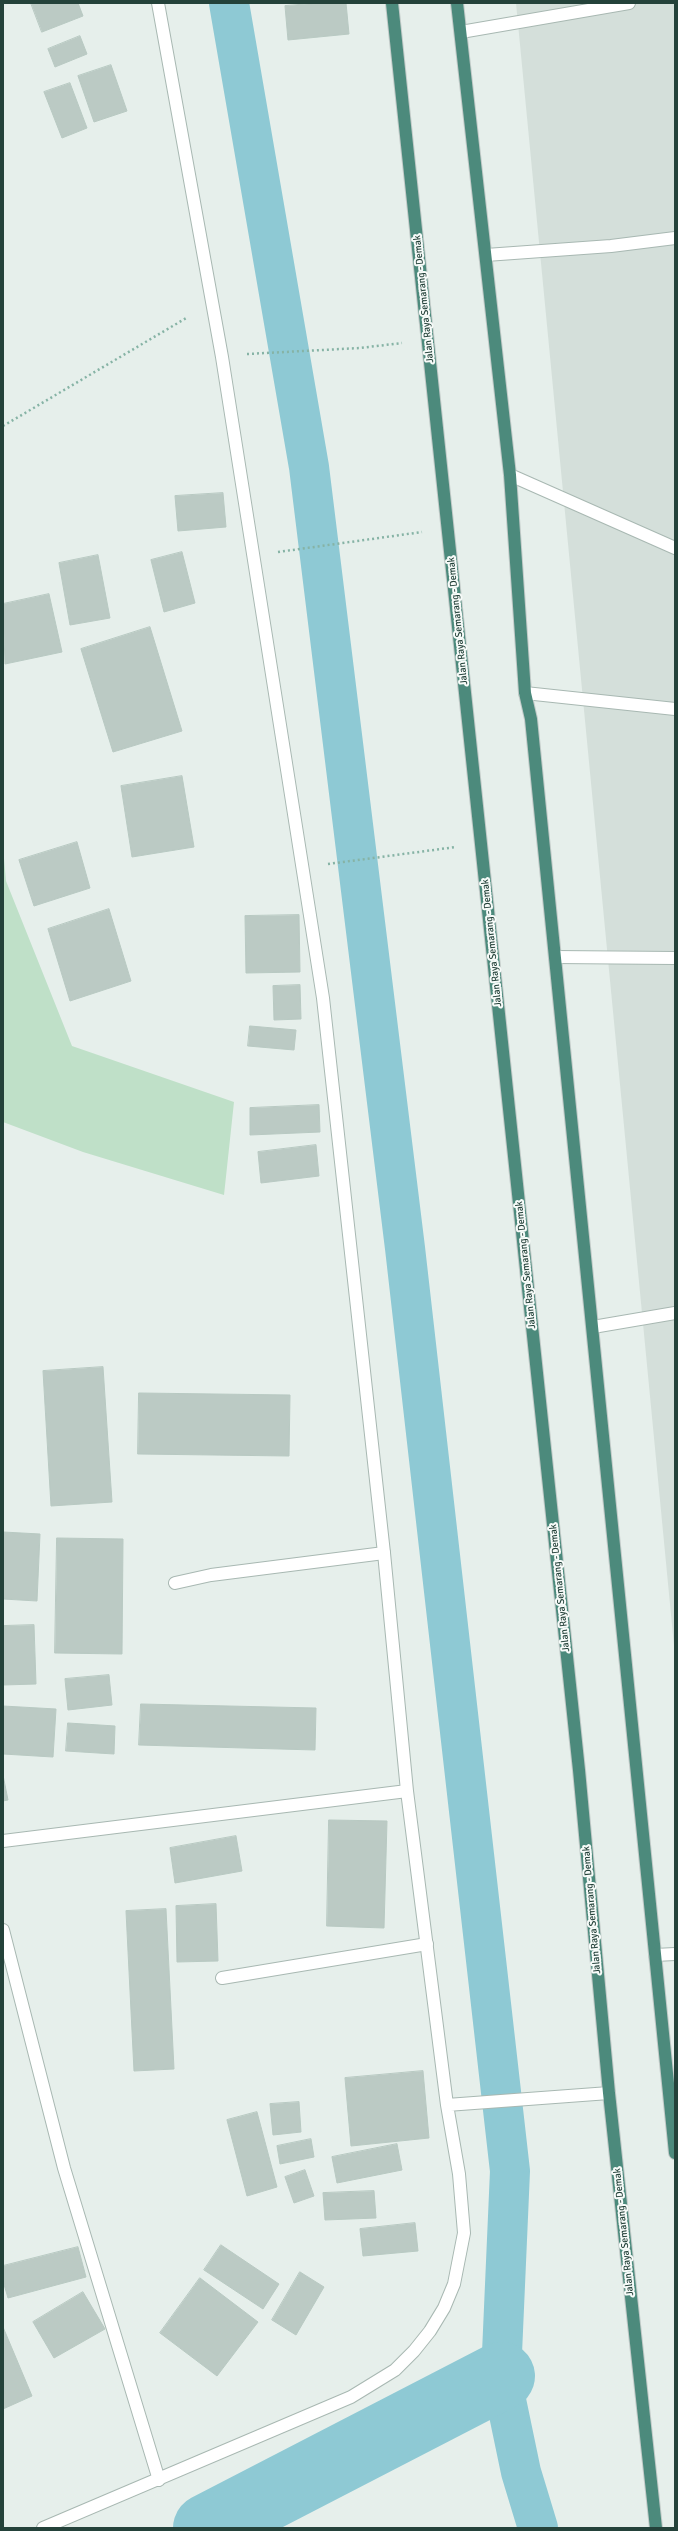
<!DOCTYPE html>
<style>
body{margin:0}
#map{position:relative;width:678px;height:2531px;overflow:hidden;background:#e6efeb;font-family:Signika,sans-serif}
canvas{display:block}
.frame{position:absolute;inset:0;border:4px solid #24423a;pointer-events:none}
</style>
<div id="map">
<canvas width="678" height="2531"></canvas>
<div class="frame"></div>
</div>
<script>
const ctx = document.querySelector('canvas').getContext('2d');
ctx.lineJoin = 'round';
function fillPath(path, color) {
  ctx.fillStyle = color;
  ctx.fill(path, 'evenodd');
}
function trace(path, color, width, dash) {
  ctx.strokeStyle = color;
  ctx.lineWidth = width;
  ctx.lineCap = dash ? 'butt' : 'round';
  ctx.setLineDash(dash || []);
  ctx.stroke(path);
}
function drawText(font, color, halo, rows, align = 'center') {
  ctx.font = font + ' Signika,sans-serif';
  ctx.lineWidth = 4;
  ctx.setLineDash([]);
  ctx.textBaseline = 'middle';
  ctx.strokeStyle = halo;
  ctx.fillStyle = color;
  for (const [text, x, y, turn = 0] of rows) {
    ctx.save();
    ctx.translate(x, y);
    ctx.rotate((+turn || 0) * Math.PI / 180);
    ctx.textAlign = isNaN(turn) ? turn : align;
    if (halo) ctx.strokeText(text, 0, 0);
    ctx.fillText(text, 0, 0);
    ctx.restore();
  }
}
fillPath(new Path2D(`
 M516 3H675V1656Z`), '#d4dfda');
fillPath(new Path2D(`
 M3 847 6 881 72 1046 234 1102 224 1195 83 1152 3 1122Z`), '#bfe0c8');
trace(new Path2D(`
 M229 3 309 467 405 1248 510 2171 501 2376 521 2472 538 2528`), '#8ec9d4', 40);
trace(new Path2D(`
 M207 2528 501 2376`), '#8ec9d4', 68);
const building = new Path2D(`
 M31 3H78L83 16 42 32Z
 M319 3H346L349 34 288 40 285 6Z
 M80 36 87 54 55 67 48 49Z
 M111 65 127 111 94 122 78 76Z
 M70 83 87 128 62 138 44 92Z
 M223 493 226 527 178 531 175 496Z
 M182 552 195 603 164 612 151 560Z
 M98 555 110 618 70 625 59 563Z
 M49 594 62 652 5 664 3 604Z
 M150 627 182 731 113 752 81 649Z
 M182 776 194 847 132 857 121 786Z
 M77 842 90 888 34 906 19 860Z
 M109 909 131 981 70 1001 48 929Z
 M299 915 300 972 246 973 245 916Z
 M300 985 301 1019 274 1020 273 986Z
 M250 1026 296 1030 294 1050 248 1046Z
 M319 1105 320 1132 250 1135V1108Z
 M316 1145 319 1176 261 1183 258 1152Z
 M103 1367 112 1502 51 1506 43 1371Z
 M139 1393 290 1395 289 1456 138 1454Z
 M3 1532 40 1534 37 1601 3 1599Z
 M57 1538 123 1539 122 1654 55 1653Z
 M34 1625 36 1684 3 1685V1626Z
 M109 1675 112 1705 68 1710 65 1679Z
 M141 1704 316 1708 315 1750 139 1745Z
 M3 1706 56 1709 53 1757 3 1754Z
 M68 1723 115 1726 114 1754 66 1751Z
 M3 1775 8 1800 3 1801Z
 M329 1820 387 1821 384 1928 327 1926Z
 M236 1836 242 1871 175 1883 170 1848Z
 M216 1904 218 1961 177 1962 176 1906Z
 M166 1909 174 2069 134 2071 126 1911Z
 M423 2071 429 2138 351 2146 345 2078Z
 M299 2102 301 2132 273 2135 270 2104Z
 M257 2112 277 2187 247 2196 227 2120Z
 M311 2139 314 2157 280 2164 277 2146Z
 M397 2144 402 2170 337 2183 332 2157Z
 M305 2170 314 2196 294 2203 285 2177Z
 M374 2191 376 2218 325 2220 323 2193Z
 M415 2223 418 2251 363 2256 360 2229Z
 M221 2245 279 2284 263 2309 204 2270Z
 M78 2247 86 2277 8 2298 3 2281V2266Z
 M300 2272 324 2287 296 2335 272 2320Z
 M200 2278 258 2322 217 2376 160 2333Z
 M83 2292 105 2329 54 2358 33 2322Z
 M3 2327 32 2396 3 2409Z`);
fillPath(building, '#bbcac4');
trace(building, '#b8c9c2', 1);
const service = new Path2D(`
 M461 32 629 3
 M486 255 611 246 675 238
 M510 475 675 548
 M525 693 675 709
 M555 957 675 958
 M593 1327 675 1313
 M175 1583 211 1575 384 1553
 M655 1955 675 1954
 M222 1978 427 1944`);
const minor = new Path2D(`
 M3 1841 407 1791
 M3 1930 64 2168 159 2480
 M447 2105 609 2093
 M43 2528 351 2397 395 2370 414 2351 430 2331 444 2308 454 2284 464 2233 459 2174 447 2105 407 1791 384 1553 323 998 222 357 158 3`);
const trunk = new Path2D(`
 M392 3 579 1770 609 2093 656 2528
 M457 3 510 475 525 693 531 719 675 2153`);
trace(service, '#a8b8b2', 14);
trace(minor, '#a8b8b2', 14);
trace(trunk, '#c2cac8', 14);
trace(new Path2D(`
 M247 354 360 348 402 343
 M3 426 188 317
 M278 552 422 532
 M328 864 456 847`), '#86b3a5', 2.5, [2, 3]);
trace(service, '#fff', 12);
trace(minor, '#fff', 12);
trace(trunk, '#4c8a7c', 12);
drawText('10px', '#24423a', '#f7fbf9', [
 ["Jalan Raya Semarang - Demak",424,299,-96],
 ["Jalan Raya Semarang - Demak",458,621,-96],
 ["Jalan Raya Semarang - Demak",492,943,-96],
 ["Jalan Raya Semarang - Demak",526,1265,-96],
 ["Jalan Raya Semarang - Demak",560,1588,-96],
 ["Jalan Raya Semarang - Demak",592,1910,-95],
 ["Jalan Raya Semarang - Demak",624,2232,-96]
]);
</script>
